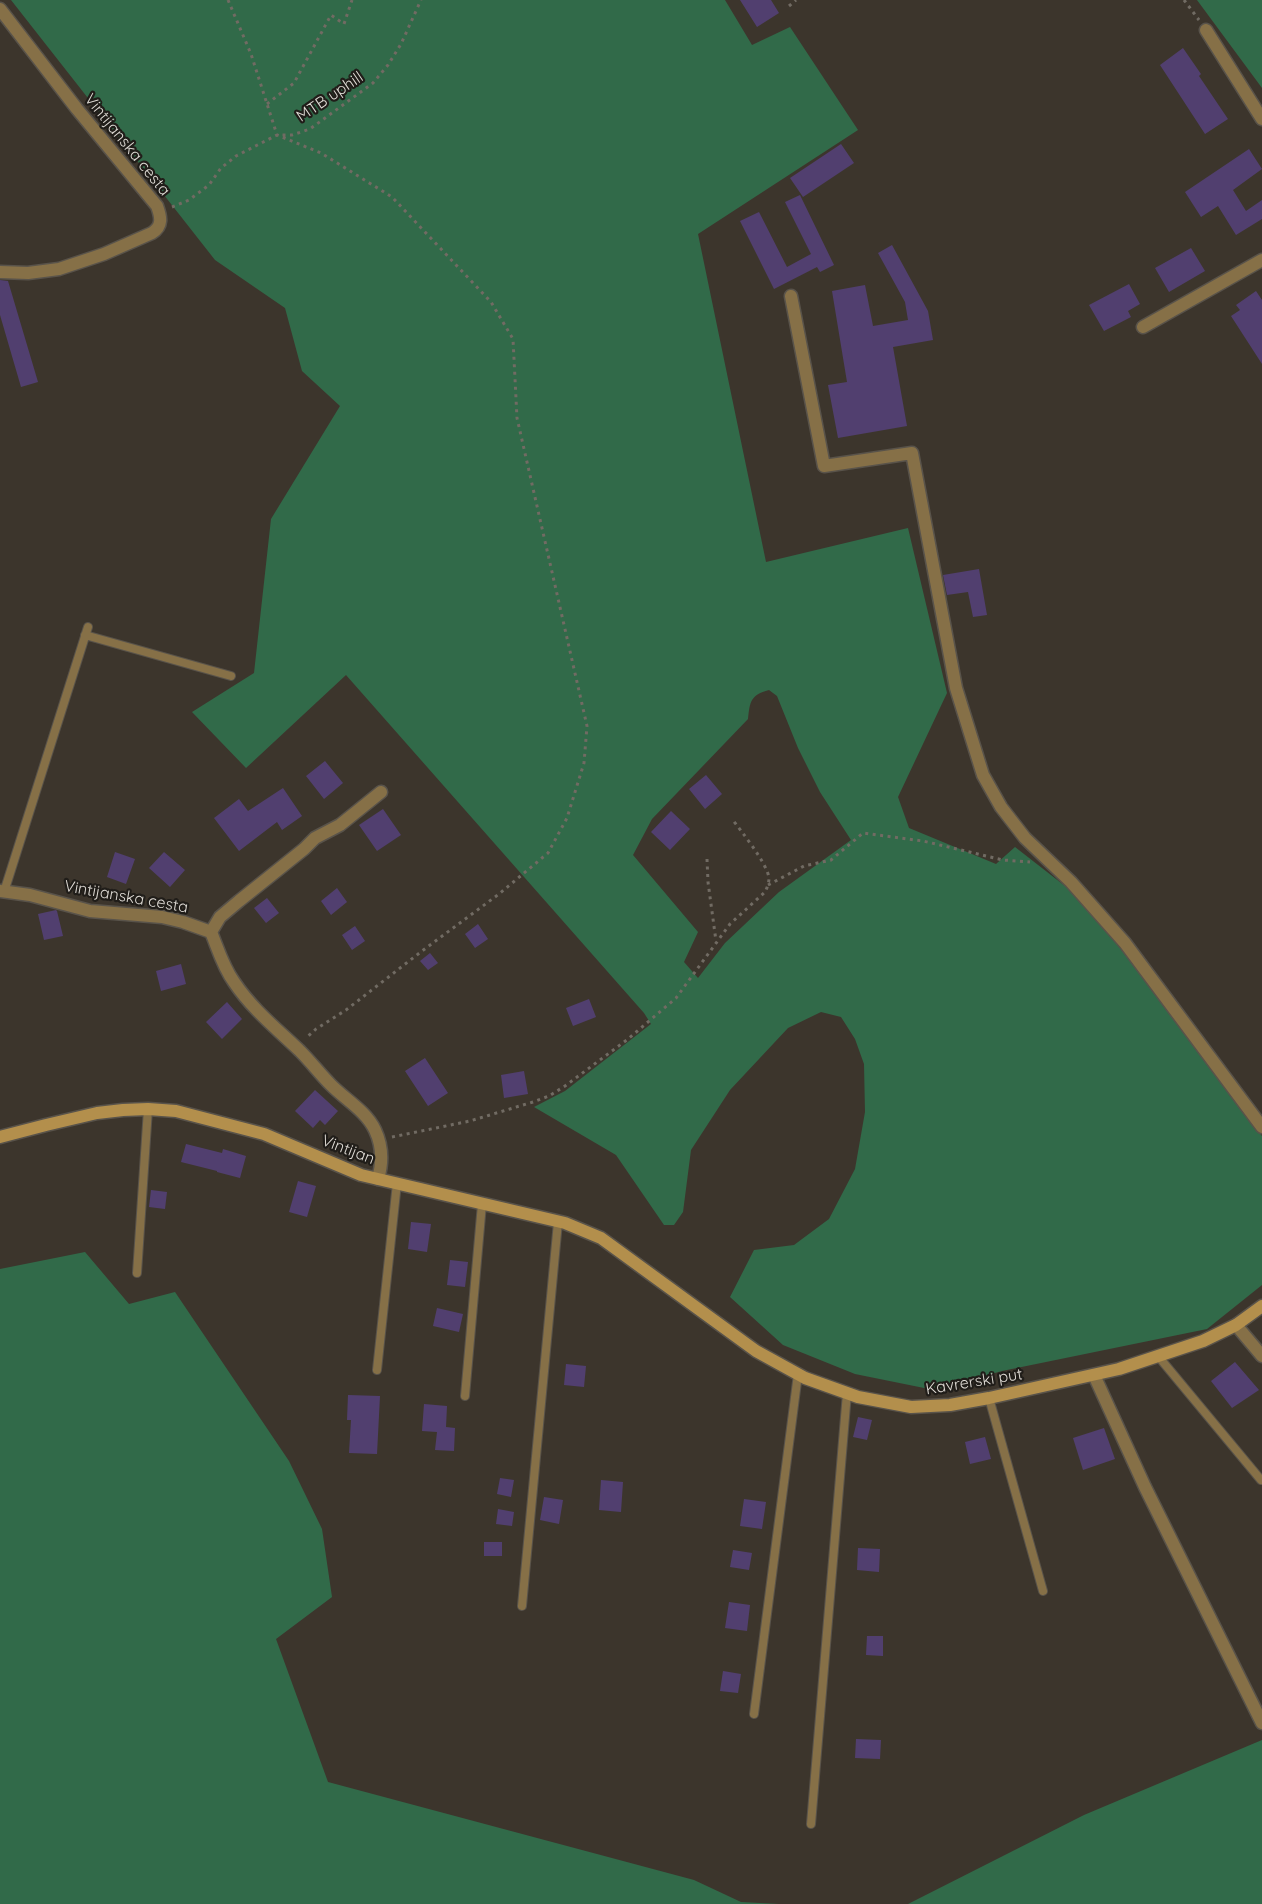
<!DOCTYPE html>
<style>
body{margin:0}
canvas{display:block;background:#3c352c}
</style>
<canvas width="1262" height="1904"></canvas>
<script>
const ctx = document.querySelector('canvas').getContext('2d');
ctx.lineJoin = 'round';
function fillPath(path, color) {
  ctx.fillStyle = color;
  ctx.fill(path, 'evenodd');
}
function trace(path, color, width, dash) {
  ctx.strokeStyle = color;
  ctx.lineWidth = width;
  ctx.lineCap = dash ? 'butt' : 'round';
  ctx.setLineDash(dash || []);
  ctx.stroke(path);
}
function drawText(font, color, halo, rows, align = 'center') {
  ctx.font = font + ' Quicksand,sans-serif';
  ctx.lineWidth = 4.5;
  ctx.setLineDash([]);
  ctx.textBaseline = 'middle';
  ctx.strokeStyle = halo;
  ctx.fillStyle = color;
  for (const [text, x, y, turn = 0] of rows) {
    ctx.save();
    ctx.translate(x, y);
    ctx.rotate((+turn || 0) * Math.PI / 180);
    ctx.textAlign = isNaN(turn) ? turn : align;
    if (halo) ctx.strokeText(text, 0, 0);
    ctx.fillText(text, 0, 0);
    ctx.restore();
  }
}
fillPath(new Path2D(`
 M11 0H725L752 45 790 27 858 130 698 234 766 562 908 528 947 693 898 797 909 828 996 864 1015 847 1083 900 1211 1066 1262 1136V1285L1207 1329 1002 1371 934 1390 855 1374 783 1345 730 1297 754 1250 794 1245 829 1219 855 1169 865 1112 864 1064 855 1039 841 1017 821 1012 788 1028 730 1090 691 1150 683 1212 674 1225H664L616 1155 534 1107 565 1091 651 1024 644 1013 346 675 246 768 192 712 254 673 271 519 340 406 302 371 285 308 215 260ZM769 690 777 696 798 748 820 792 851 840 779 892 725 943 698 978 684 962 698 932 633 855 652 819 748 719C750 702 750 695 769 690Z
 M1197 0H1262V88Z
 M85 1252 129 1304 175 1292 289 1461 322 1529 332 1597 276 1639 328 1782 694 1880 741 1902 779 1904H0V1269Z
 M1262 1740V1904H908L1084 1815Z`), '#316a49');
fillPath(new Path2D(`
 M740 0H771L779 13 757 27Z
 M1183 48 1201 74 1199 76 1228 119 1205 134 1160 65Z
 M841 144 854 163 803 197 790 178Z
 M1249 149 1262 169 1233 190 1246 211 1262 200V219L1236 235 1218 206 1201 217 1185 192Z
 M800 195 834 265 820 272 817 267 774 289 740 221 759 212 787 267 811 254 785 202Z
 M892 245 928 311 933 340 893 347 907 426 838 438 828 385 847 382 832 291 865 285 873 326 908 320 905 302 878 253Z
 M1191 248 1205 271 1169 292 1155 268Z
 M0 280 8 281 38 382 21 387 0 315Z
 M1129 284 1140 304 1128 311 1131 317 1104 331 1089 305Z
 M1256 291 1262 300V364L1231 316 1240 310 1236 305Z
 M979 569 987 615 973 617 968 592 947 595 943 575Z
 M325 761 343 783 324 799 306 776Z
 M706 775 722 794 705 809 689 789Z
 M283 788 302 816 282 830 277 822 239 851 214 818 239 799 248 811Z
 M383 809 401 835 377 851 359 825Z
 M671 811 690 829 670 850 651 832Z
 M115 852 135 859 126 884 107 877Z
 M164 852 185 870 170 887 149 868Z
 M337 888 347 902 331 915 321 901Z
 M267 898 279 913 266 923 254 908Z
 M56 910 57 911 63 936 44 940 38 914Z
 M478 924 488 939 475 948 465 934Z
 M355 926 365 941 352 950 342 935Z
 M430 953 438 963 428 970 420 961Z
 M181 964 186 984 161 991 156 971Z
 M589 999 596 1017 573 1026 566 1008Z
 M227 1002 242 1019 222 1039 206 1022Z
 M425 1058 448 1093 428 1106 405 1071Z
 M524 1071 528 1094 504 1098 501 1075Z
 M315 1090 338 1111 325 1125 320 1120 313 1128 295 1111Z
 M186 1144 222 1153 223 1149 246 1156 240 1178 217 1172V1171L181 1162Z
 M298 1181 316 1186 307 1217 289 1212Z
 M151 1190 167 1192 165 1209 149 1207Z
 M411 1222 431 1224 427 1252 408 1249Z
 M450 1260 468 1262 465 1287 447 1285Z
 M437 1308 463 1314 459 1332 433 1326Z
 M1235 1362 1259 1390 1232 1408 1211 1381Z
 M566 1364 586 1366 584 1387 564 1385Z
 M348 1395 380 1396 377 1454 349 1453 351 1420H347Z
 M424 1404 447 1406 446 1427 455 1428 454 1451 435 1450 437 1432 422 1431Z
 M858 1417 872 1420 867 1440 853 1437Z
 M1104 1428 1115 1459 1083 1470 1073 1438Z
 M985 1437 991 1459 970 1464 965 1442Z
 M500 1478 514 1480 511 1497 497 1494Z
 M601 1480 623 1482 621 1512 599 1510Z
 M544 1497 563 1500 559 1524 540 1520Z
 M744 1499 766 1502 762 1529 740 1526Z
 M498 1509 514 1512 512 1526 496 1524Z
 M484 1542H502V1556H484Z
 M858 1548 880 1549 879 1572 857 1570Z
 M733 1550 752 1553 749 1570 730 1567Z
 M729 1602 750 1605 747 1631 725 1628Z
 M867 1636H883V1656L866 1655Z
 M723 1671 741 1674 738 1693 720 1691Z
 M856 1739 881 1740 880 1759 855 1758Z`), '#513f6f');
const service = new Path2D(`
 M85 635 231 676
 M4 892 88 627
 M137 1273 148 1109
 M1158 1356 1261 1480
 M377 1370 397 1183
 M465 1396 482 1204
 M989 1398 1043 1591
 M522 1606 558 1222
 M754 1714 798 1374
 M811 1824 847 1393`);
const minor = new Path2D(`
 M0 9 77 109 157 206C161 217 163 226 152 233L104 254 59 269 28 273 0 272
 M1206 30 1262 119
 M791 296 824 466 912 453 956 688 983 775 1001 807 1025 838 1071 882 1125 943 1262 1127
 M1143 327 1262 260
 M0 891 30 895 90 911 162 917 183 922 211 932
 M378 1179C383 1162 383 1147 375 1130 366 1111 346 1100 331 1085 320 1074 311 1062 300 1051 277 1029 252 1009 234 982 223 967 218 949 211 932L220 917 239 901 304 849 315 838 340 825 381 792
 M1236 1325 1262 1356
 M1094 1375 1145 1487 1262 1723`);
const secondary = new Path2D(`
 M0 1137 46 1125 97 1113 123 1110 148 1109 176 1111 264 1134 361 1175 565 1223 601 1238 756 1351 805 1378 858 1397 911 1407 950 1405 989 1398 1119 1369 1203 1341 1236 1325 1262 1306`);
trace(service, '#59534a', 10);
trace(minor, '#59534a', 15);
trace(secondary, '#59534a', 15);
trace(new Path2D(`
 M228 0 251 54 277 135 321 153 392 197 491 302 513 339 517 418 587 726 584 763 567 818 548 853 499 894 422 951 346 1010 316 1029 306 1038
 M1184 0 1199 20
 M789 6 796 0
 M267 104 294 83 331 15 344 24 352 0
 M172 207 189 200 209 185 221 168 236 156 277 135H292L310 129 373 83 388 65 401 44 421 0
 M707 859 708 882 716 941
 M768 885 804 866 831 860 863 833 923 841 1003 860 1030 862
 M392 1137 470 1121 533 1102 549 1096 565 1086 628 1039 676 998 730 924 765 892C767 888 769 883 769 878 767 863 741 831 732 819`), '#716b63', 3, [3, 4.5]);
trace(service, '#867047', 8);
trace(minor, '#867047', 12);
trace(secondary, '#b38f4c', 12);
drawText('16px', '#dfdbd5', '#201d19', [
 ["MTB uphill",330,97,-34],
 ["Vintijanska cesta",127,145,51],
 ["Vintijanska cesta",126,897,10],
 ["Vintijan",348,1150,21],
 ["Kavrerski put",974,1382,-9]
]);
</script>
